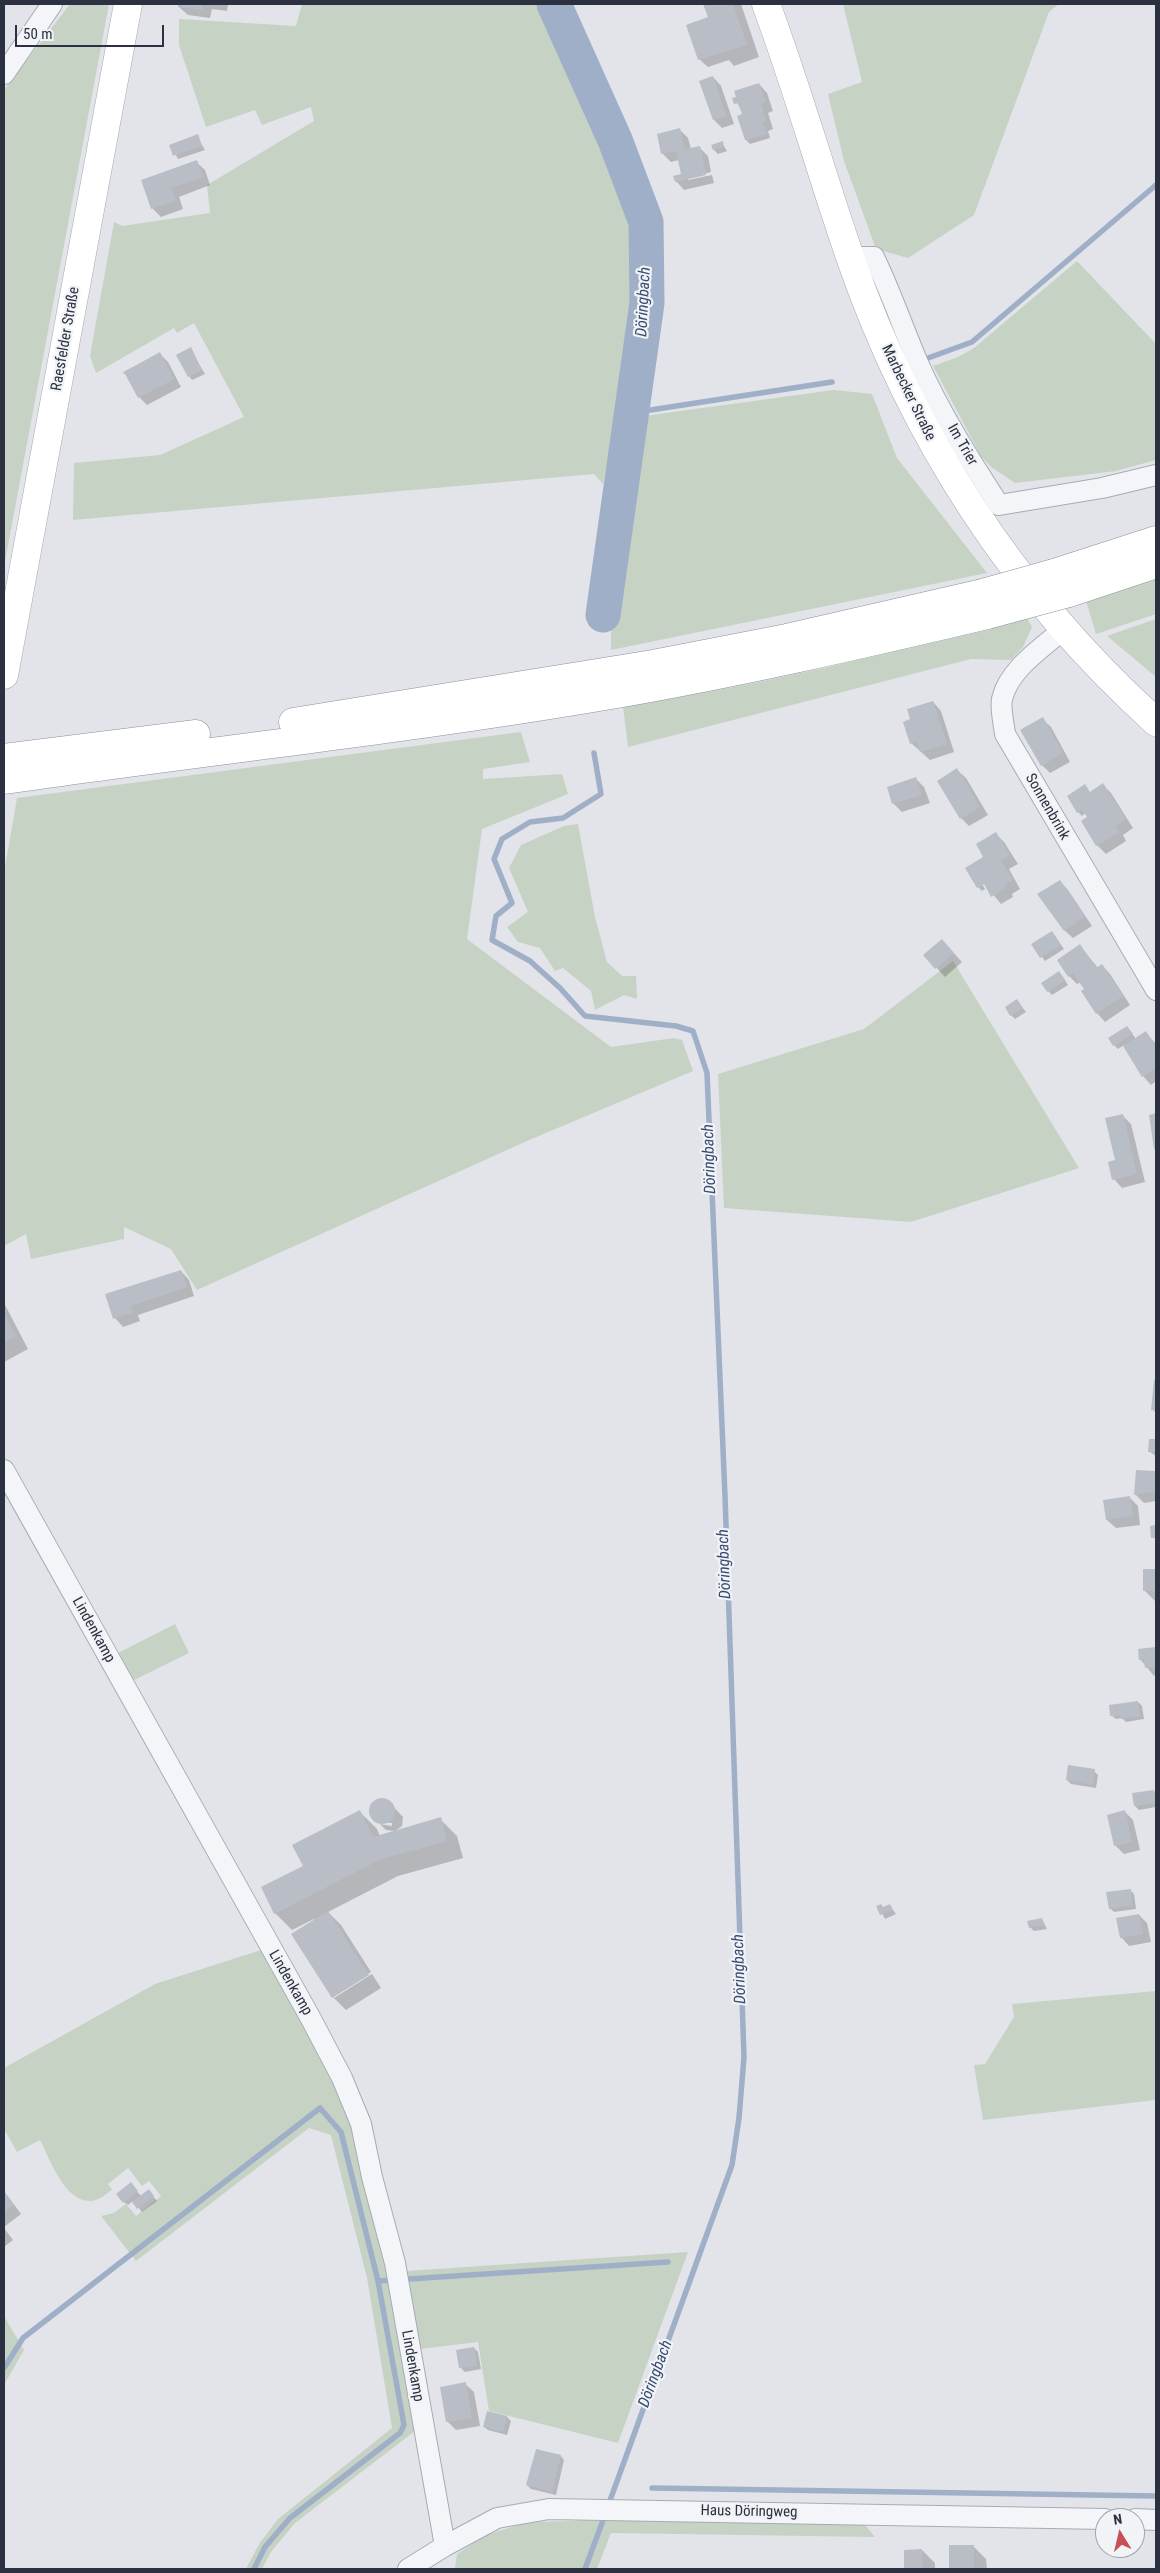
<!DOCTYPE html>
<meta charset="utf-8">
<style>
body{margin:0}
#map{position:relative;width:1160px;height:2573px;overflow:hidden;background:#e2e4e9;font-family:"Roboto Condensed",sans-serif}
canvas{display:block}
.frame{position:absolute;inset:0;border:5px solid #2b3140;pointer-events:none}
.north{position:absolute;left:1095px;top:2508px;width:50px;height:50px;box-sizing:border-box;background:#f1f3f7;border:1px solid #a2a5ae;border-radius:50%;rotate:351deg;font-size:14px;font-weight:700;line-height:20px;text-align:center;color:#2b3140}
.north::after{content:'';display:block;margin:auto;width:18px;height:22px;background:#c65056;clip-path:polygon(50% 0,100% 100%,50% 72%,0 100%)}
.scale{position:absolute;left:15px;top:25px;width:149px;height:22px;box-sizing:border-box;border:2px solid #2b3140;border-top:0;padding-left:6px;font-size:15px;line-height:18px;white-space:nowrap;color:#2b3140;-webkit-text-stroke:4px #f1f3f7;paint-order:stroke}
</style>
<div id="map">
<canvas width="1160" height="2573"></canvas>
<div class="frame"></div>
<div class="north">N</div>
<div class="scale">50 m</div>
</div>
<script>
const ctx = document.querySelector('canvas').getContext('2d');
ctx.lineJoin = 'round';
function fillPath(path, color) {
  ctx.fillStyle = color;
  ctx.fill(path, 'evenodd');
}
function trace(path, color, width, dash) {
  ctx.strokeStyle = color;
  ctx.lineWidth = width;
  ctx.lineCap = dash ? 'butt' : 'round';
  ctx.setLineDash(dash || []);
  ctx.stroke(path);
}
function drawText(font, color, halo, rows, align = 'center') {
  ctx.font = font + ' "Roboto Condensed",sans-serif';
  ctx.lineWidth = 4.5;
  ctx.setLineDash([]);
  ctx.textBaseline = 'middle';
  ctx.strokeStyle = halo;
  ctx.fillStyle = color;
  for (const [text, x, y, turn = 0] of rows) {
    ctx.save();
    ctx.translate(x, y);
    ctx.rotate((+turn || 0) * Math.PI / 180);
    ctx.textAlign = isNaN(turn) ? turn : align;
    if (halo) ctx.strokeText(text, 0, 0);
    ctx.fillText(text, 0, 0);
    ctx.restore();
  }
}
fillPath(new Path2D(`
 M70 4H109L4 567V90Z
 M302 4H539L626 185 639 233 636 295 621 395 603 484 594 474 73 520 74 463 160 455 244 417 194 323 177 333 174 328 96 373 90 356 114 222 122 226 210 213 207 185 314 121 311 107 262 125 255 110 206 127 179 45V19L296 26Z
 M843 4H1059L1049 12 974 215 908 258 876 249 844 161 828 94 862 82Z
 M1077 261 1156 344V460L1116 471 1015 483 991 467 981 456 933 366 958 357 974 348Z
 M834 390 872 394 897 458 987 573 611 650V618L621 602 644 416Z
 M1156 578V614L1096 634 1086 601Z
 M1026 616 1032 627 1023 647 1011 660 971 659 628 747 623 706C758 686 894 653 1026 616Z
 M1156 619V677L1107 636Z
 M521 732 530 762 483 769V779L562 774 568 794 482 829 467 939 611 1047 674 1038 682 1040 693 1071 527 1141 197 1290 171 1249 124 1227V1239L31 1259 26 1234 4 1246V873L17 798Z
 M578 824 595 917 607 962 622 976H636L637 999 624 995 595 1010 591 991 563 968 555 971 540 948 518 942 507 927 528 912 509 868 521 845 564 826Z
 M953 961 1079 1168 911 1222 724 1208 718 1074 864 1029Z
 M175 1624 189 1653 132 1681 118 1653Z
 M261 1950 334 2079 353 2131 388 2272 415 2431 295 2523 271 2552 262 2569H246L259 2544 278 2519 392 2428 367 2278 331 2135 309 2128 136 2261 101 2216 114 2213 126 2204 136 2216 161 2196 149 2181 142 2186 128 2168 108 2184 112 2190C106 2194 98 2201 91 2201 64 2202 50 2159 40 2140L17 2152 4 2129V2068L155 1984Z
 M1156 1991V2100L983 2120 974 2065 985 2064 1014 2017 1012 2004Z
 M688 2252 618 2443 489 2411 478 2342 420 2349 406 2271Z
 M4 2316 24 2350 4 2385Z
 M615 2520 864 2524 875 2537 611 2533 597 2569H455L457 2554 484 2536 527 2522Z`), '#c6d3c4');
fillPath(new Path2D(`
 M180 4H228L227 11 212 9 210 18 188 15 179 7Z
 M705 4H741L759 57 734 66 729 60 708 67 699 59 711 22Z
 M713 77 721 86 734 124 722 128 714 120Z
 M759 84 767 93 773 111 768 113 773 129 768 131 770 138 750 144 746 140 739 116 743 115 742 110 734 99Z
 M680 130 688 138 691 149 699 147 708 156 711 172 688 178V180L712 175 714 183 684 190 676 181 683 175 679 160 671 162 662 153Z
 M197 136 205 150 178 159 171 146Z
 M722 143 727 151 718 154 714 150Z
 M196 162 205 170 210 185 179 197 183 209 161 217 153 209 142 181Z
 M190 349 205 374 192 380 189 376Z
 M160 354 168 362 181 387 147 405 139 397 125 371Z
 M933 702 941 711 954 752 930 760 911 743Z
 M1042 719 1051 727 1070 762 1050 773 1042 765Z
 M957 770 966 778 988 815 969 826 961 818Z
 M916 779 924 787 930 803 902 812 893 803Z
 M1103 785 1111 793 1133 828 1123 835 1126 841 1106 854 1097 845 1082 821 1088 818 1085 813 1082 816 1078 812 1090 793Z
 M996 834 1004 842 1018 864 1009 869 1020 889 1012 894 1013 897 1001 904 982 881 981 882 985 889 982 891 978 887 985 857Z
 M1060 881 1068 890 1092 926 1073 938 1064 930Z
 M1052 932 1064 949 1045 961 1033 945Z
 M1080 946 1098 968 1102 965 1110 974 1130 1005 1105 1022 1097 1013 1081 982 1077 984 1069 976Z
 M950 949 962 962 945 977 925 955Z
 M1063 977 1068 985 1052 995 1048 991Z
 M1017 1001 1026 1012 1015 1019 1011 1015Z
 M1127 1027 1136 1039 1146 1033 1156 1044V1081L1151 1085 1143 1076 1124 1045 1118 1049 1114 1045Z
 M1122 1115 1131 1124 1145 1182 1122 1188 1114 1179Z
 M181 1271 189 1280 194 1296 138 1315 140 1321 123 1327 115 1318 107 1295Z
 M4 1303 28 1349 4 1362Z
 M1155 1382H1156V1413L1152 1409Z
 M1150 1440H1156V1456L1150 1452Z
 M1137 1471 1156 1473V1501L1144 1503 1136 1495Z
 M1129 1497 1138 1506 1140 1525 1116 1528 1107 1520Z
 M1144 1570H1156V1602L1144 1590Z
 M1156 1648V1675L1154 1676 1140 1659 1139 1650Z
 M1138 1702 1142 1706 1144 1719 1126 1722 1122 1718 1116 1719 1112 1716Z
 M1094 1771 1098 1775 1096 1788 1071 1784 1067 1780Z
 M1154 1791 1156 1794V1807L1139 1810 1135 1806Z
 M379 1800 388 1801 403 1817 402 1826 395 1831 386 1830 380 1824 392 1826V1823L378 1822 371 1814 372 1806Z
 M360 1812 377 1829 380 1836 440 1819 457 1836 463 1858 398 1876 328 1912 341 1925 371 1972 334 1995V1998L372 1974 381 1988 346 2010 333 1997 314 1919 292 1930 275 1913 305 1866Z
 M1125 1812 1133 1820 1140 1850 1124 1854 1115 1845Z
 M1130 1890 1134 1894 1136 1909 1114 1912 1110 1908Z
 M881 1905 884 1908 890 1906 896 1914 885 1919 878 1906Z
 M1139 1915 1147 1923 1151 1942 1129 1946 1121 1937Z
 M1042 1919 1047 1929 1034 1931 1030 1927Z
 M134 2188 141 2196 152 2195 157 2201 142 2212 133 2201 128 2205 124 2202Z
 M4 2191 21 2214 4 2227Z
 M4 2228 13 2240 4 2247Z
 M474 2348 478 2352 481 2369 465 2372 461 2368 458 2351Z
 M465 2384 474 2392 480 2426 456 2430 447 2421Z
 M487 2413 507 2417 511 2421 507 2435 488 2430 484 2427Z
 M561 2456 564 2460 556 2495 531 2489 527 2485Z
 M950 2546H973L986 2559 987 2569H950Z
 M922 2550 935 2563V2569H905V2551Z`), '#0003');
trace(new Path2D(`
 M928 358 972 342 1156 185
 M631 413 832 382
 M594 753 601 794 563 818 530 822 502 839 494 859 512 903 496 916 492 940 530 961 560 988 585 1016 676 1026 693 1031 707 1073 725 1496 744 2057 739 2118 732 2165 608 2506
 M4 2368 23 2338 320 2108 341 2132 378 2281
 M652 2488 1156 2496
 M254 2569 265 2547 290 2518 400 2433 404 2425 378 2281 668 2262
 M585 2569 605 2515`), '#9fafc7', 5.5);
trace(new Path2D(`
 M554 4 615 140 646 222 647 303 603 615`), '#9fafc7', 35);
fillPath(new Path2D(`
 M178 4H203L202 10 178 7Z
 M703 4H733L747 45 698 60 686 25 708 17Z
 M713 76 726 116 713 120 699 81Z
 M759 83 766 102 761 104 766 121 763 122 767 134 745 140 737 116 742 114 738 103 734 104 732 98 736 97 734 91Z
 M680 128 685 149 700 146 706 175 675 182 673 176 681 174 676 151 661 154 657 134Z
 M198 134 202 146 173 156 169 145Z
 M723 141 724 147 713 150 711 145Z
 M197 160 203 177 171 188 176 201 151 209 141 180Z
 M191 347 202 370 188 377 176 355Z
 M160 352 174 379 138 398 125 374 122 373Z
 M933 701 947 744 920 752 917 741 910 744 903 722 910 719 907 709Z
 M1043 717 1063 753 1041 766 1020 730Z
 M957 768 980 807 960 819 937 781Z
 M916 777 922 795 892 804 887 787Z
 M1103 783 1126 819 1115 826 1119 832 1096 846 1081 821 1087 817 1082 810 1077 813 1067 796 1085 784 1090 792Z
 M996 832 1010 855 1001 861 1013 880 1004 885 1006 888 991 897 984 884 977 888 965 868 983 857 976 844Z
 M1060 880 1085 917 1064 931 1037 894Z
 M1052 931 1061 945 1040 958 1031 944Z
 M942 939 954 953 935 969 923 955Z
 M1080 944 1096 968 1102 964 1123 996 1096 1014 1081 991 1084 989 1073 973 1068 977 1057 960Z
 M1059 971 1065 980 1047 992 1041 983Z
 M1017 999 1023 1008 1010 1016 1005 1007Z
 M1127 1026 1133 1034 1113 1046 1108 1038Z
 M1146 1031 1156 1047V1068L1142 1077 1123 1046Z
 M1156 1113V1149H1154L1149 1115Z
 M1123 1114 1137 1174 1112 1180 1108 1162 1115 1160 1105 1118Z
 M181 1270 187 1287 131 1306 133 1312 113 1319 105 1294Z
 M4 1313 16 1336 4 1343Z
 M1154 1380 1156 1381V1410H1151Z
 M1149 1439H1156V1452H1148Z
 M1136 1470 1156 1471V1491L1134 1495Z
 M1130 1496 1133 1516 1106 1520 1103 1500Z
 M1156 1525V1538H1151L1150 1526Z
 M1143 1569H1156V1591H1143Z
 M1156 1647V1667L1145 1668 1144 1659 1139 1660 1138 1649Z
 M1138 1701 1140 1716 1121 1719 1120 1715 1110 1716 1109 1705Z
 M1068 1765 1095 1769 1093 1785 1066 1780Z
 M1154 1790 1156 1803 1134 1806 1132 1793Z
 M369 1811a13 13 0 1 1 26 0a13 13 0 1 1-26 0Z
 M360 1810 373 1837 441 1817 447 1841 381 1859 274 1914 261 1887 303 1866 292 1845Z
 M1125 1810 1132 1842 1114 1846 1107 1815Z
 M1131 1889 1132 1905 1109 1909 1106 1892Z
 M881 1904 883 1907 890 1904 893 1910 880 1915 876 1906Z
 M328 1911 369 1975 332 1998 291 1934Z
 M1139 1914 1143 1934 1120 1938 1116 1918Z
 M1042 1918 1043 1925 1029 1928 1027 1921Z
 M131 2182 138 2191 123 2203 116 2194Z
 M149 2189 154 2196 137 2209 132 2202Z
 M4 2192 14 2205 4 2213Z
 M474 2347 477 2366 459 2368 456 2350Z
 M466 2382 472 2418 446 2422 440 2387Z
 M487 2411 507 2416 503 2432 483 2427Z
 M536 2449 561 2455 552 2492 526 2485Z
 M949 2545H974V2569H949Z
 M922 2549 923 2569H904V2550Z`), '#b9bdc6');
const minor = new Path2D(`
 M4 74 52 4
 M850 257H874C891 292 903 328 918 363 940 413 970 460 999 505L1102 488 1156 475
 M1064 629C1042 648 1009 669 1002 699 1000 709 1004 724 1005 734L1156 990
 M4 1470 310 2017 342 2078 361 2124 372 2177 395 2263 445 2546
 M1135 2519 1156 2520
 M408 2569 445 2546 497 2518 549 2509 1105 2519`);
const secondary = new Path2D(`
 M766 4C797 87 821 173 850 257 913 439 1013 593 1156 722
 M4 675 128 4`);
const trunk = new Path2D(`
 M1054 573 1156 540
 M1069 593 1156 564
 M293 722 653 664 787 638 979 594
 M4 758 196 734
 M4 780C204 751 405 730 605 696 733 674 860 645 987 615`);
trace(minor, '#a7abb3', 22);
trace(secondary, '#a7abb3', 29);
trace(trunk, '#8a909f', 29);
trace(minor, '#f4f5f8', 20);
trace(secondary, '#fff', 28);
trace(trunk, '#fff', 28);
const trunkBridge = new Path2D(`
 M979 594 1054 573
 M987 615 1069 593`);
trace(trunkBridge, '#8a909f', 29, []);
trace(trunkBridge, '#fff', 28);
drawText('15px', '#2b3140', '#f1f3f7', [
 ["Raesfelder Straße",66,339,-80],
 ["Marbecker Straße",908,393,64],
 ["Im Trier",962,445,60],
 ["Sonnenbrink",1047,807,60],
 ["Lindenkamp",93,1630,61],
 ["Lindenkamp",290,1983,60],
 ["Lindenkamp",412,2366,80],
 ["Haus Döringweg",749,2512,1]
]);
drawText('italic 16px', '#384c72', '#f1f3f7', [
 ["Döringbach",644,302,-87],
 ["Döringbach",710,1159,-92],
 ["Döringbach",725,1564,-92],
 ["Döringbach",740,1969,-92],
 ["Döringbach",656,2374,-70]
]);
</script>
